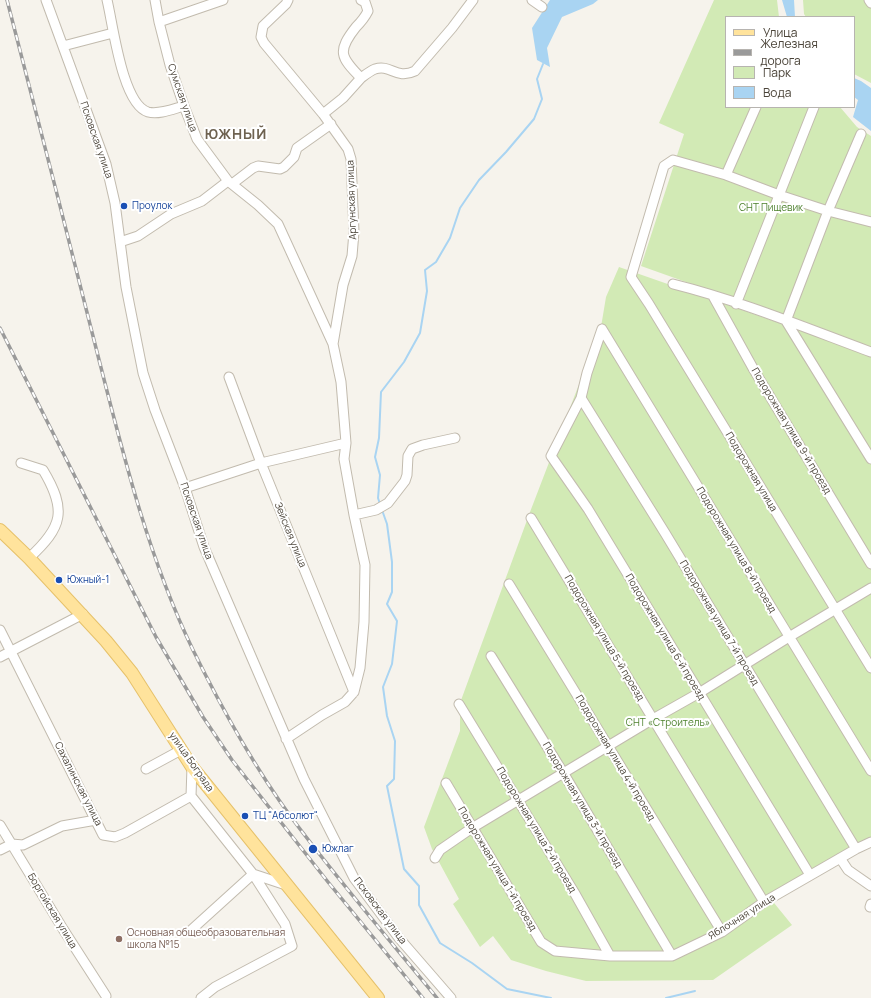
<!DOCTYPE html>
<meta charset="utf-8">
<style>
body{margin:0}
#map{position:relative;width:871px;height:998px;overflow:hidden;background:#f6f3ec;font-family:Manrope,sans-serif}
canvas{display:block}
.legend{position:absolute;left:725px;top:16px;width:130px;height:92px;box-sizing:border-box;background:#fff;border:1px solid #b7b4b0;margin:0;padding:5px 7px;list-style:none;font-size:12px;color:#4b4439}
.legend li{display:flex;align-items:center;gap:8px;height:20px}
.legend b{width:20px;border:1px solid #b7b4b0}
</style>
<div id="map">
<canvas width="871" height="998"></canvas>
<ul class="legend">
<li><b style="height:5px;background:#ffe39c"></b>Улица</li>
<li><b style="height:5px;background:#9a9a9a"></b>Железная дорога</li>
<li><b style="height:11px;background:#d2eab5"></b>Парк</li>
<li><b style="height:11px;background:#a9d4f2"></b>Вода</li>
</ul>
</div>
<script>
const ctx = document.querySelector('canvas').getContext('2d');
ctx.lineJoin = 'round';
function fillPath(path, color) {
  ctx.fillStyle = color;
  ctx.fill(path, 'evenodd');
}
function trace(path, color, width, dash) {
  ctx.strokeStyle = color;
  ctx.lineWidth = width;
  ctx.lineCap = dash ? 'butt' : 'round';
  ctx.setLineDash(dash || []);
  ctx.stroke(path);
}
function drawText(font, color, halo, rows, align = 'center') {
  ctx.font = font + ' Manrope,sans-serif';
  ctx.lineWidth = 4;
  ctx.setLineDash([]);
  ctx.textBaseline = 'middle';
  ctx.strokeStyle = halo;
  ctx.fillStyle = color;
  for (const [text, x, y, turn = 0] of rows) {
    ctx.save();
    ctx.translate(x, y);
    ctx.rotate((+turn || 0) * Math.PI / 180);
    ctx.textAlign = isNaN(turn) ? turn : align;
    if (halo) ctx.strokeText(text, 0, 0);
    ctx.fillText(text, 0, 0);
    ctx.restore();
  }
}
fillPath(new Path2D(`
 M714 0H777L779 17H726V107H840L857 127 871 136V348L641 266 684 134 659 123Z
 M803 0H871V83L854 74V17H806L804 14Z
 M619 267 871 355V837L860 842 770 898 792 925 713 980 586 981 546 971 511 960 493 936 480 947 453 904 459 899 432 849 424 827 460 731V703L530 512 601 327 606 297Z`), '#d2eab5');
fillPath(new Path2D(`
 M550 0H598L593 4 562 17 547 48 550 67 537 60 532 28Z
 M782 0H794L795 17H787Z
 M854 78 861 81 871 88V131L853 117 858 100 854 97Z`), '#a9d4f2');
trace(new Path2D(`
 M380 504 378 498 380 475 375 457 379 438 381 392 404 362 420 333 427 291 425 270 436 262 450 238 460 208 479 180 506 152 534 119 542 99 537 79 543 64
 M382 510 387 524 392 562V592L387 604 397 621 392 664 383 687 387 716 395 741 394 779 387 786 404 869 419 886V905L440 943 472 963 507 989 551 998
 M666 998 695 991`), '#a9d4f2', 2);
const minor = new Path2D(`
 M46 0 106 164 115 203 126 287 143 373 155 410 185 488 204 547 304 779 354 878 399 938 451 998
 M107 0C113 24 122 104 148 112 159 115 173 109 184 106
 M155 0 159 22 170 65 184 106 197 139 228 181 258 205 278 224 333 344 341 382 346 443 344 459 354 515 365 565 364 622 360 668 354 692 345 702 322 715 286 739
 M288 0 286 4 263 26 261 37 264 43 323 114 348 149 351 159 354 232 352 256 343 285 333 344
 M361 0 365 2 368 11C365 17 361 22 356 27 337 51 340 57 361 78 365 75 370 71 375 69 391 64 396 80 415 71L452 28 473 0
 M532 0 542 7
 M869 0 871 3
 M159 22 223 0
 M63 46 113 33
 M323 114 343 98 361 78
 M861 134 828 211 786 321 871 459
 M726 175 756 107
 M232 184 253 168 258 166 280 169 284 167 294 157 297 148 331 124
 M871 222 828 211 779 195 726 175 673 160 664 166 631 277 649 304 871 668
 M120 242 138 236 171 214 202 201 228 181
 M673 284C741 301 806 328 871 352
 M713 296 754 370 871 564
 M736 304 814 107
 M602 329 587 373 581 398 551 456 588 509 810 875
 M602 329 871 771
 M229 377 261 463 354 692
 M581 398 665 533 856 849
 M21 463 43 470C67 510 63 527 29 558
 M185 488 261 463 346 443
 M354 515 376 510 388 503 405 481 407 475 408 456 412 449 423 445 455 438
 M531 518 764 902
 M509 584 722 932
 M0 630 103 835 115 837 125 833 191 796 253 874 189 932
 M491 656 564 774 672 956
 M0 657 83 614
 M459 704 574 892 610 956
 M146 769 181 750
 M446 783 541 942 555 951 610 956H672L722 932 764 902 856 849 871 842
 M191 796 192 767
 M0 825 63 929 106 996
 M0 850 12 844 23 845 62 826 96 820
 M435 858 440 850 472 828 653 719 699 693 789 637 871 588
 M840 858 848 870 871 886
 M870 907 871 904
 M201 998 215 987 292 946 285 924 253 874 286 885`);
const major = new Path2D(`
 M0 530 29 558 106 641 132 673 192 767 378 998`);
trace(minor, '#c2bbae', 11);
trace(major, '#e6c16a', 14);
trace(minor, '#fff', 9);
trace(major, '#ffe39c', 12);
const rail = new Path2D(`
 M7 0C37 115 66 229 95 344 121 446 147 555 193 650 221 707 253 765 291 817 337 879 388 938 437 998
 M0 328 156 637 203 717 232 760 265 802 328 882 423 998`);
trace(rail, '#9a9a9a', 3.5);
trace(rail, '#fff', 2, [6]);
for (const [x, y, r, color] of [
 [124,206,4,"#1a4fb4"],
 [59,580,4,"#1a4fb4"],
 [245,816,4,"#1a4fb4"],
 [313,849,5,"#1a4fb4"],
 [119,939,4,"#8d6e63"]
]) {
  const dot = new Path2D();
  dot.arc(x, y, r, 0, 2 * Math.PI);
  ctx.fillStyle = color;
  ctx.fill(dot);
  trace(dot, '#fff', 1.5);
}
drawText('10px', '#4b4439', '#fff', [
 ["Сумская улица",182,98,71],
 ["Псковская улица",96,140,71],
 ["Аргунская улица",352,200,-92],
 ["Подорожная улица 9-й проезд",791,431,59],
 ["Подорожная улица",751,472,59],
 ["Псковская улица",196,521,71],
 ["Зейская улица",290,535,68],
 ["Подорожная улица 8-й проезд",736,550,59],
 ["Подорожная улица 7-й проезд",719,623,59],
 ["Подорожная улица 6-й проезд",665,637,59],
 ["Подорожная улица 5-й проезд",604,638,59],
 ["Подорожная улица 4-й проезд",615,758,59],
 ["улица Бограда",191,762,55],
 ["Сахалинская улица",78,784,63],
 ["Подорожная улица 3-й проезд",582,805,59],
 ["Подорожная улица 2-й проезд",536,830,59],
 ["Подорожная улица 1-й проезд",497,869,59],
 ["Боргойская улица",52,911,59],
 ["Псковская улица",380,911,53],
 ["Яблочная улица",742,917,-32]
]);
drawText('10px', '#164399', '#fff', [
 ["Проулок",132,206],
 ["Южный-1",67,580],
 ["ТЦ \"Абсолют\"",253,816],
 ["Южлаг",322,849]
], 'left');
drawText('10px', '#4a7f2a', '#fff', [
 ["СНТ Пищевик",771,208],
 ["СНТ «Строитель»",668,723]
]);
drawText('10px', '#785e54', '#fff', [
 ["Основная общеобразовательная",127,933],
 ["школа №15",127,945]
], 'left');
ctx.letterSpacing = '1px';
drawText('bold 14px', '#6e6250', '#fff', [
 ["ЮЖНЫЙ",236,135]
]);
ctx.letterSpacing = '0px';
</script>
